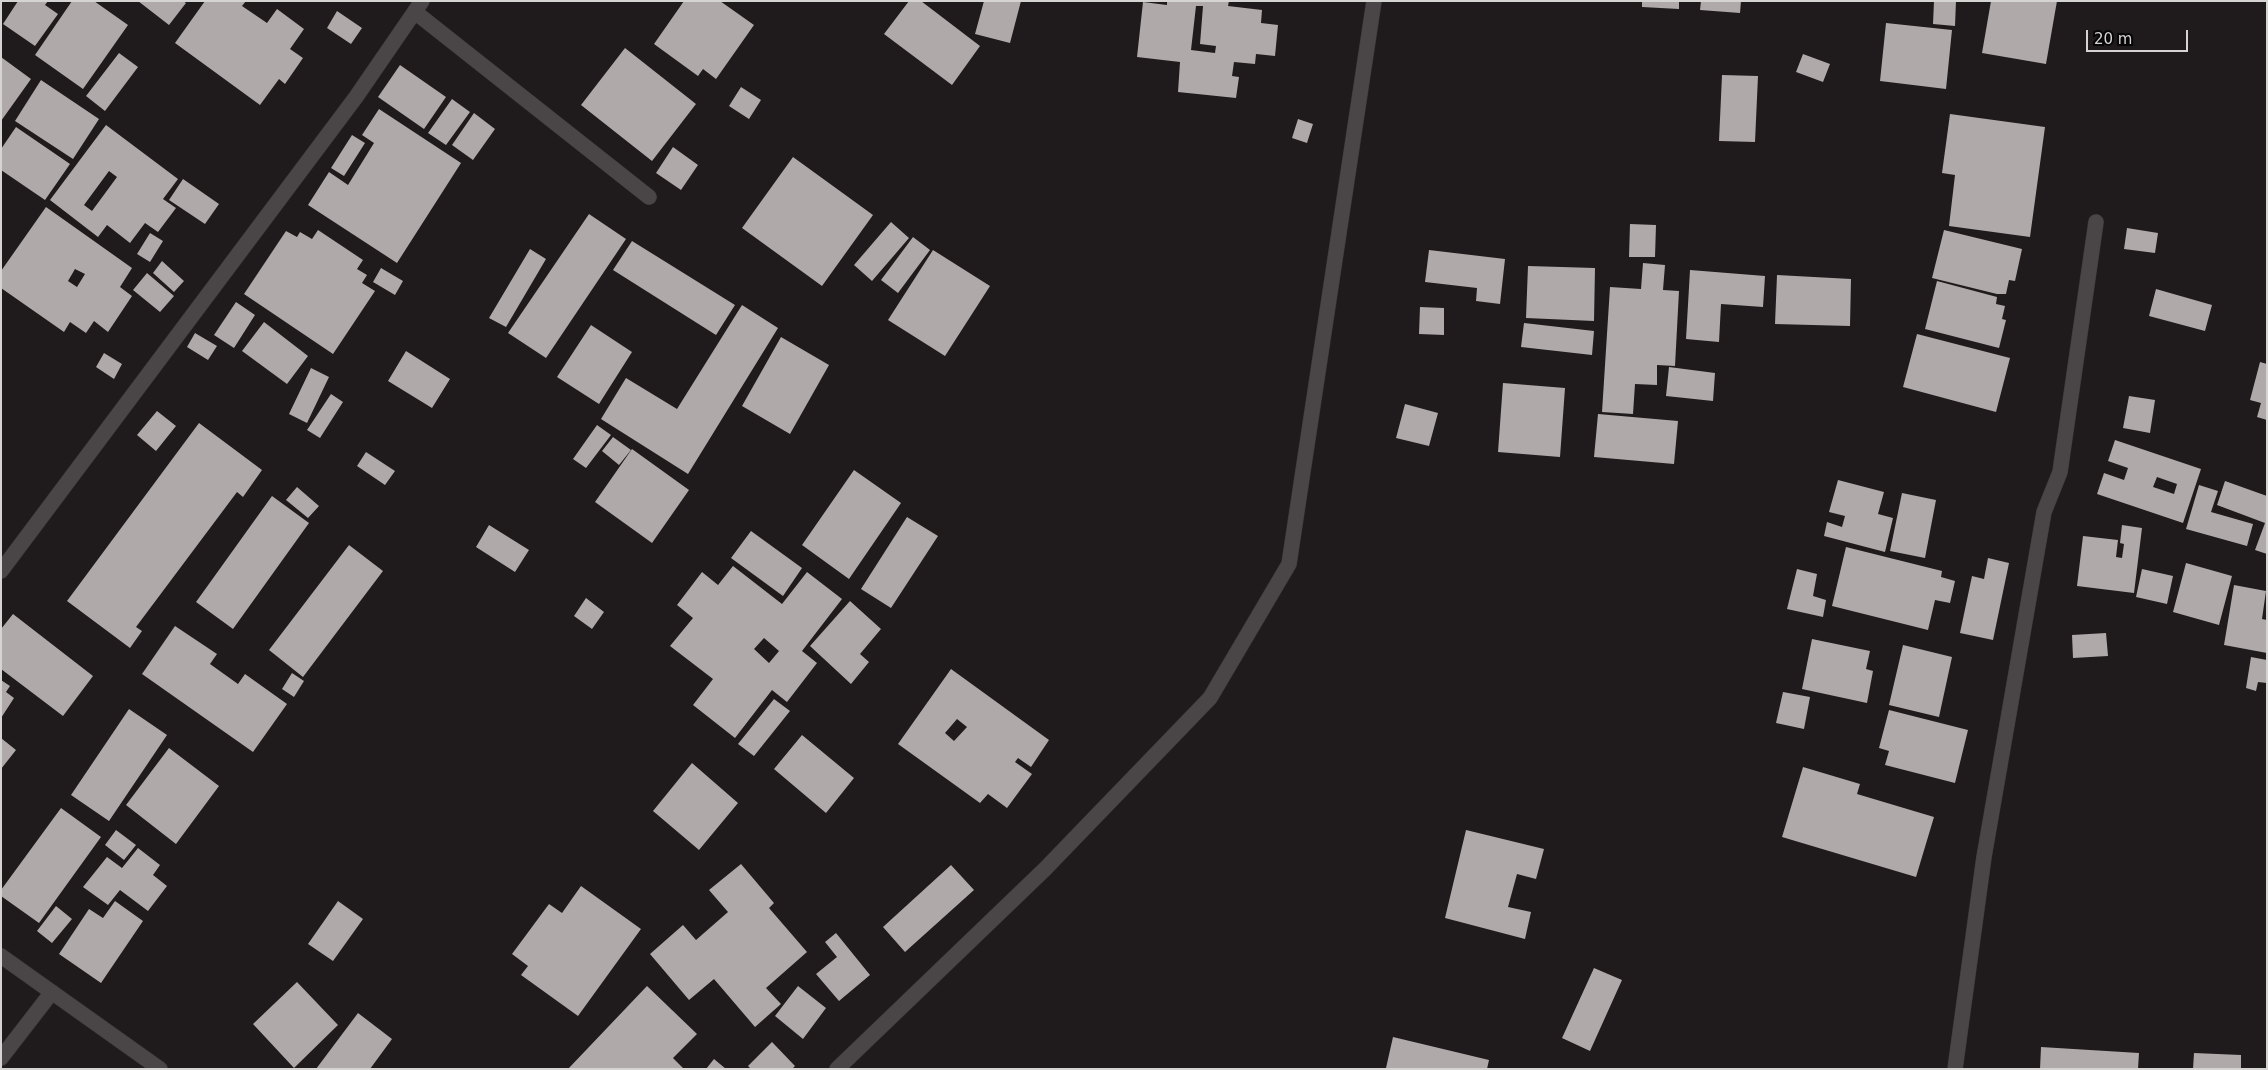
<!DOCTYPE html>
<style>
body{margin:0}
#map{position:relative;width:2268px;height:1070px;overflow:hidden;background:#1f1a1b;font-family:"DejaVu Sans",sans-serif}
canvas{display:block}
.frame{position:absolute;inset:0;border:2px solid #d6d3d3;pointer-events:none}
.scale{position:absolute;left:2086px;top:30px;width:102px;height:22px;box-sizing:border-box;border:2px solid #d6d3d3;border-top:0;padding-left:6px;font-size:15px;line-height:18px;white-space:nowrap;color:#d6d3d3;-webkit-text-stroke:4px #070606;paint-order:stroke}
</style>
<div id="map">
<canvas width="2268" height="1070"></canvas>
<div class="frame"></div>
<div class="scale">20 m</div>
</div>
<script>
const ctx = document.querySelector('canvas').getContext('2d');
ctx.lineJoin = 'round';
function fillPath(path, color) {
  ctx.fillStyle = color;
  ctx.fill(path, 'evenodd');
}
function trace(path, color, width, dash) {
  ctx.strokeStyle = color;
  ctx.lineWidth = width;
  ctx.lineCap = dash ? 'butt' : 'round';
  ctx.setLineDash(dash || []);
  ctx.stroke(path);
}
fillPath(new Path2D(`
 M18 1H48L45 5 58 14 35 46 3 24Z
 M72 1H94L128 25 83 89 35 55Z
 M138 1H183L186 3 169 25Z
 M205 1H246L242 6 267 23 277 9 304 29 290 49 303 58 285 84 279 79 260 105 175 43Z
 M684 1H720L754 25 716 79 703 69 698 76 654 44Z
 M909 1H921L980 46 952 85 884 34Z
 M984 1H1021L1010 43 975 34Z
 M1167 1H1229L1228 6 1262 10 1261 23 1278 25 1275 56 1256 54 1255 64 1234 62 1232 76 1239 77 1236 98 1178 92 1180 62 1137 57 1143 2 1167 5ZM1196 6H1203L1200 44 1216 46 1215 53 1191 50Z
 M1642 1H1679V9L1642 7Z
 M1701 1H1741L1740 13 1700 10Z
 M1934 1H1956L1955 26 1933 24Z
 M1991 1H2057L2046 64 1982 53Z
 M337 11 362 28 351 44 327 28Z
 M1886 23 1952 30 1946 89 1880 81Z
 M625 48 696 104 652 161 581 105Z
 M119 53 138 67 105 111 86 96Z
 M1803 54 1830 64 1823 82 1796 72Z
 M1 57 31 79 1 121Z
 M400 65 446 97 424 129 378 97Z
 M1722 75 1758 76 1755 142 1719 141Z
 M41 80 99 119 73 159 15 121Z
 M741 87 761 100 749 119 729 106Z
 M452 99 470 112 446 145 428 133Z
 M379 109 461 163 397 263 308 205 329 172 348 185 374 143 362 135Z
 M474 113 495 129 473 160 452 145Z
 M1950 114 2045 127 2030 237 1949 226 1955 175 1942 173Z
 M1298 119 1313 124 1307 143 1292 138Z
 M106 125 178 179 163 199 176 208 158 232 145 223 130 243 107 225 98 237 50 200ZM109 171 117 177 92 211 84 205Z
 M16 127 70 164 45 200 1 170V149Z
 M352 135 365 143 344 176 331 168Z
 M673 147 698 165 681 190 656 173Z
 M793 157 873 215 822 286 742 228Z
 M183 179 219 204 205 224 169 200Z
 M46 207 132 268 120 287 132 296 108 332 94 321 86 333 70 322 64 332 1 288V271ZM75 269 85 274 77 287 68 281Z
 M589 214 626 239 546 358 508 333Z
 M891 222 909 238 872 281 854 265Z
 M1630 224 1656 225 1655 257H1629Z
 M2127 228 2158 233 2155 253 2124 249Z
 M318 230 363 260 357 269 367 275 362 283 375 291 333 354 244 294 286 231 297 237 300 232 312 239Z
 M1944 230 2022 249 2015 281 2009 280 2006 294H1997L1932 278Z
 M150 233 163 241 150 262 137 254Z
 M913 237 930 250 898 293 881 280Z
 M632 241 735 305 716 335 613 270Z
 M530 249 546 259 506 327 489 318Z
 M933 250 990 286 945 356 888 320Z
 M1429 250 1505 259 1500 304 1476 301 1477 288 1425 282Z
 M162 261 184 281 174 292 153 273Z
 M1643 263 1665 265 1663 290 1679 291 1675 366 1657 365V385L1635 384 1633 414 1602 412 1610 287 1641 289Z
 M1528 266 1595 268 1594 321 1526 318Z
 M381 268 403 281 395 295 373 282Z
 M1690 270 1765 276 1763 307 1721 304 1719 342 1686 339Z
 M147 273 174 296 160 312 133 290Z
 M1777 275 1851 279 1850 326 1775 324Z
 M1937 281 1997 297 1996 304 2005 306 2002 319 2006 320 1999 348 1925 329Z
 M2156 289 2212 305 2205 331 2149 316Z
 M236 302 255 315 234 348 214 335Z
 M742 305 778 328 688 474 601 419 626 378 677 409Z
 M1420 307 1444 308V335L1419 334Z
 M264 322 308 356 287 384 242 351Z
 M1524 323 1594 331 1592 355 1521 347Z
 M591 325 632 352 599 404 557 377Z
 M195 333 217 346 208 360 187 347Z
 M1917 334 2010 358 1996 412 1903 387Z
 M781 337 829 365 790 434 742 406Z
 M406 351 450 379 432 408 388 381Z
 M104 353 122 364 114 379 96 367Z
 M2260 362 2267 364V420L2257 417 2261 403 2250 400Z
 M1669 367 1715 373 1713 401 1666 396Z
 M311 368 329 377 307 423 289 414Z
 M1503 383 1565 388 1560 457 1498 452Z
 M331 394 343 402 320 438 307 430Z
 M2129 396 2155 400 2150 433 2123 428Z
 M1405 404 1438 413 1429 446 1396 438Z
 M157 411 176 426 156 451 137 435Z
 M1598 414 1678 421 1674 464 1594 457Z
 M199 423 262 470 243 497 237 492 136 627 142 631 130 648 67 601Z
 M597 425 611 435 586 468 573 459Z
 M613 437 631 450 619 465 602 451Z
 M2115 440 2201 469 2183 523 2097 494 2104 473 2124 480 2128 468 2108 461ZM2157 477 2177 484 2174 494 2153 487Z
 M632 449 689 490 652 543 595 502Z
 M366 452 395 471 385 485 357 466Z
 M854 470 901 503 849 579 802 545Z
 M1838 480 1884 492 1878 514 1893 518 1885 552 1824 536 1827 522 1842 527 1845 516 1829 512Z
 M2225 481 2267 496V554L2255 550 2265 523 2217 505Z
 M2199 485 2218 491 2211 512 2253 524 2247 546 2186 529Z
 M297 487 319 506 308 518 286 500Z
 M1902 493 1936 500 1925 558 1890 551Z
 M272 496 309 523 233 629 196 602Z
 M907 517 938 536 891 608 861 589Z
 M489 525 529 550 515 572 476 547Z
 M2122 525 2142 528 2134 593 2077 586 2083 536 2118 540 2116 557 2122 558 2124 544 2120 543Z
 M751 531 802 568 783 596 731 558Z
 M349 545 383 571 303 677 269 650Z
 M1846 547 1942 571 1941 577 1955 581 1950 603 1935 600 1928 630 1832 606Z
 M1988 558 2009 563 1993 640 1960 633 1972 576 1984 579Z
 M2186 563 2232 576 2219 625 2173 612Z
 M733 566 782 604 807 572 842 599 802 651 817 663 787 702 772 690 735 738 693 705 713 679 670 646 693 618 677 605 702 572 718 585ZM764 638 779 651 769 663 754 649Z
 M1797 569 1817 574 1813 596 1826 600 1823 617 1787 609Z
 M2142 569 2173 576 2167 604 2136 597Z
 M2234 585 2266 591 2262 619 2267 620V653L2224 645Z
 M586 598 604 612 592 629 574 616Z
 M850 601 881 629 860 654 869 662 851 684 810 646Z
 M13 614 93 676 63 716 1 669V629Z
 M175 626 217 654 210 664 238 684 245 674 287 704 253 752 142 674Z
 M2106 633 2108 656 2073 658 2072 635Z
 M1812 639 1870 651 1866 669 1873 671 1867 703 1802 689Z
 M1903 645 1952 657 1939 717 1889 705Z
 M2251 657 2267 660V683L2258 682 2256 691 2246 688Z
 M951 669 1049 740 1031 767 1018 758 1015 762 1032 774 1007 808 988 794 980 803 898 744ZM957 719 967 727 954 741 945 733Z
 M292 673 304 681 294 697 282 689Z
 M1 680 10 686 6 692 14 698 1 718Z
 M1783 692 1810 697 1804 729 1776 723Z
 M774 699 790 711 754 756 738 744Z
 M129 709 167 735 109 821 71 795Z
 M1889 710 1968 730 1955 783 1885 765 1889 751 1879 748Z
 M802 735 854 778 826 813 774 769Z
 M1 738 16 750 1 769Z
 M169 748 219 786 176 844 126 805Z
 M692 763 738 803 699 850 653 811Z
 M1803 767 1860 784 1857 794 1934 817 1916 877 1782 837Z
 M61 808 101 837 39 923 1 896V890Z
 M116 830 136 845 124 860 105 845Z
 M1466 830 1544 849 1536 879 1517 874 1508 907 1531 912 1525 939 1445 918Z
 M138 848 160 865 153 875 167 886 148 911 120 890 108 905 83 887 107 857 122 868Z
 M741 864 774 903 769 908 807 952 766 988 781 1004 755 1027 714 979 689 1000 650 954 683 925 696 940 728 912 709 890Z
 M951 865 974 890 905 952 883 927Z
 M581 886 641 929 578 1016 521 975 528 966 512 954 549 904 562 913Z
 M115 901 143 921 101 983 59 954 89 909 103 918Z
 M338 901 363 919 333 961 308 944Z
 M56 906 72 919 52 943 37 931Z
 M836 933 870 975 839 1001 816 974 837 957 825 942Z
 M1594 968 1622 980 1590 1051 1562 1038Z
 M297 982 338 1025 294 1068 253 1024Z
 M647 986 697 1034 673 1058 684 1069H568Z
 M798 986 826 1008 803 1039 775 1016Z
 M358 1013 392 1039 370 1069H316Z
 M1393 1037 1489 1060 1487 1069 1386 1068Z
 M772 1042 795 1066 792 1069H751L748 1066Z
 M2041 1047 2139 1053 2138 1069H2040Z
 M2194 1053 2241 1055V1069H2193Z
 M714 1059 726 1069H706Z`), '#afa9aa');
const minor = new Path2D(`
 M415 12 649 197
 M1 571 356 97 422 1
 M1 956 160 1069
 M1 1058 52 992
 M837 1069 1045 869 1210 698 1289 564 1374 1
 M1955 1069 1984 857 2044 512 2060 472 2096 222`);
trace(minor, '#393637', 16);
trace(minor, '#4a4546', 15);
</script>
